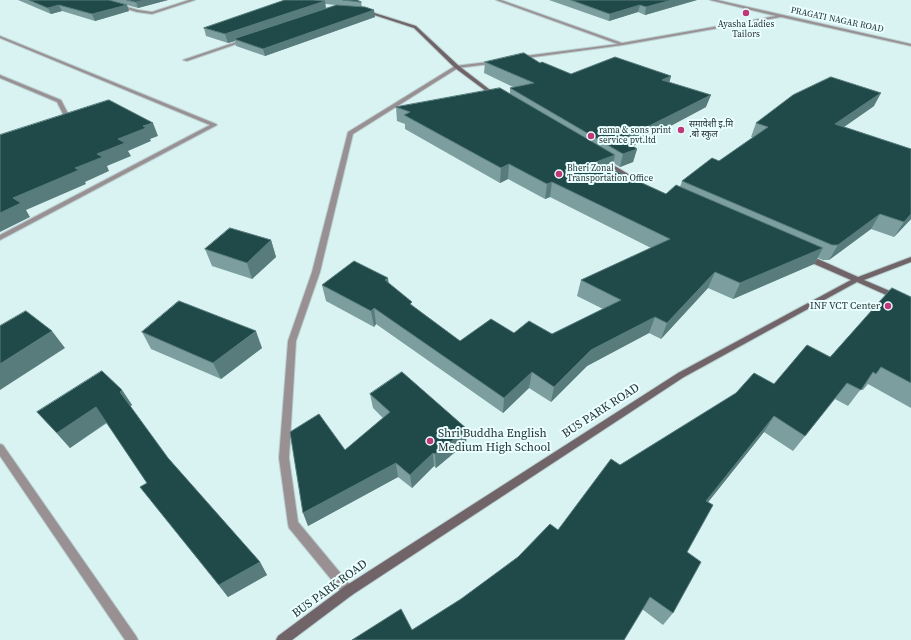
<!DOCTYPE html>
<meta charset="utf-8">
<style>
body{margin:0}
canvas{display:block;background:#d9f2f2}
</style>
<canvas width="911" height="640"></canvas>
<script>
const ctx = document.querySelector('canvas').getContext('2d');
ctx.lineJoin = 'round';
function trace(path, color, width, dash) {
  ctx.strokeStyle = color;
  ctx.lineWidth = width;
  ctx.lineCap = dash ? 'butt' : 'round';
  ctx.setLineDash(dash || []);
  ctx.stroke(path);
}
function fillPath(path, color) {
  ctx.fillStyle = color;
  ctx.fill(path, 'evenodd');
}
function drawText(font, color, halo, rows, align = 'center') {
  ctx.font = font + ' "Source Serif 4","Noto Sans Devanagari",serif';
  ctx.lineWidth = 4;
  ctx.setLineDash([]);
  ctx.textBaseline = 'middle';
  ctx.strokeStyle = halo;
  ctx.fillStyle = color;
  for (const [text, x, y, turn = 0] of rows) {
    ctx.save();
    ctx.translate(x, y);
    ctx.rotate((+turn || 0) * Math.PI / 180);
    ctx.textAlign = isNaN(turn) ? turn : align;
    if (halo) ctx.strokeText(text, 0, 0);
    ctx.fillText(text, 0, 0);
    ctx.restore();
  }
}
const street = new Path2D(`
 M97 0H103L138 10 152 12 189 0H195L152 14 137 12Z
 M496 0H501L622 43 776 16 710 0H717L911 44V46L781 17 623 45 519 59H517V57L618 44Z
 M0 36 216 124 217 125 0 240V235L210 125 0 38Z
 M245 39 248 40 187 61 183 60Z
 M496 61 498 62V63L458 68 353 134 320 272 296 341 289 458 298 522 352 587 354 591 352 595 348 597 344 595 289 528 288 524 279 458 288 341 312 272 348 132 455 66Z
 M0 75 61 100 72 121 69 123H65L64 122 66 120 57 102 0 78Z
 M0 444 3 445 136 636 138 640H125L0 456Z`);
const secondary = new Path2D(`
 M365 10 416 26 459 66 498 96 494 97 455 68 414 28 365 12Z
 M603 159 640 181 641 182 638 184 636 183 601 162V160Z
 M803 255H809L858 277 911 257V262L864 280 911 300V306L857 282 684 377 352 595 292 640H276L278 636 344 587 678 373 851 280 803 259 802 257Z`);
trace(street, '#b9cfcf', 2);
trace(secondary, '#b9cfcf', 2);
fillPath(street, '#999093');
fillPath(secondary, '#716468');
fillPath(new Path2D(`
 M18 0H168L138 8 127 5 129 11 95 21 62 11 51 14Z
 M285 0H357L361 2 362 7 375 17 265 56 236 46 235 41 228 43 206 36 204 28ZM325 4 336 5 326 8Z
 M549 0H697L645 15 638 12 609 21Z
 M485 62 540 63 571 74 671 76 669 82 706 107 633 146 637 149 633 162 620 167 613 163 612 169 666 194 680 187 682 181 719 161 753 137H751L756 123 874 106 844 127 911 149V219L894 237 871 229 829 260H823L818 258 814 264 733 299 708 288 661 339 649 333 587 366 551 402 529 388 503 413 376 324 374 327 326 301 322 285 389 284 413 306 460 341 514 333 552 334 603 309 577 296 581 280 651 248 550 197 545 199 508 179 500 183 405 129V124L397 121 396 107 510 94V88L513 87 484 73Z
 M271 240 276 257 252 279 212 266 205 249Z
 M911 297V408L868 384 863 390 861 389 848 406 835 399 793 451 764 432 708 502 687 552 673 613 663 625 642 609 412 630 461 599 558 530 620 465 774 384 830 357Z
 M142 332 262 348 221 379 151 349Z
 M122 390 132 405 130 406 168 458 260 562 267 575 228 597 151 501 147 483 107 423 70 448 37 412Z
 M370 394 467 429 466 443 436 468 434 466 412 488 398 477 308 526 345 450 383 418 373 408Z`), '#7c9e9e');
fillPath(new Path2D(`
 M145 0H168L138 8 136 2Z
 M672 0H697L645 15 646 7Z
 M325 1 326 9 234 39 235 41 228 43 225 34Z
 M59 5 62 11 51 14 48 8Z
 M127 5 129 11 95 21 92 14Z
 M640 5 638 12 609 21 610 14Z
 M374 10 375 17 265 56 263 49Z
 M671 76 668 88 662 80Z
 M881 93 874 106 828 138 835 124Z
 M711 95 706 107 620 153 623 139Z
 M153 123 158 136 150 139 151 141 128 151 131 156 107 166 109 171 85 182 86 184 26 210 30 217 0 232V213L13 198 75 168 97 154 118 139 143 126Z
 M637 149 633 162 620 167 623 154Z
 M615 155 612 170 596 162Z
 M509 164 508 179 500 183 501 168Z
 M552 182 550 197 545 199 547 184Z
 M880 214 871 229 829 260 838 245Z
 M911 214V219L894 237 904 222Z
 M271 240 276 257 252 279 247 263Z
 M823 248 814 264 733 299 740 283Z
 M715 272 708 288 661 339 667 323Z
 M388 278 390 294 385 280Z
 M374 308 376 324 374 327 371 311Z
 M655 317 649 333 587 366 551 402 554 387 591 350Z
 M52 331 65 348 0 390V364Z
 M256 331 262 348 221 379 213 363Z
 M532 372 529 388 503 413 504 398Z
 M122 390 132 405 130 407 120 392Z
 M96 407 107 422 70 448 57 433Z
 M774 416 764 432 697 516 706 501Z
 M467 429 466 443 436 468 435 454Z
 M433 453 434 466 412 488 410 475Z
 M396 463 398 477 308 526 303 513Z
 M260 562 267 575 228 597 219 585Z`), '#587c7c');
const building = new Path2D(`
 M29 0H109L127 5 92 14 59 5 48 8Z
 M127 0H145L136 2Z
 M285 0H313L325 1 225 34 204 28Z
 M343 0H357L361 2Z
 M571 0H672L646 7 640 5 610 14Z
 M337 5 365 7 374 10 263 49 234 39Z
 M524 53 540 63 542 62 571 74 615 57 671 76 662 80 711 95 623 139 637 149 623 154 510 88 534 83 485 62Z
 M831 77 881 93 835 124 911 149V214L904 222 880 214 838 245H832L682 181 712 158 719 161 768 127 756 123 793 95Z
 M500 88 615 155 596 162 666 194 676 185 823 248 740 283 715 272 667 323 655 317 591 350 554 387 532 372 504 398 374 308 371 311 322 285 354 261 388 278 385 280 412 302 410 304 460 341 491 319 514 333 529 321 552 334 621 300 581 280 670 239 552 182 547 184 509 164 501 168 404 115 410 112 396 107Z
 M109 100 153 123 143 126 146 128 118 139 125 143 97 154 103 157 75 168 79 170 13 198 21 203 0 213V135Z
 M230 228 271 240 247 263 205 249Z
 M892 288 911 297V383L881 367 876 374 873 372 861 390 847 383 805 436 774 416 706 501 713 505 687 552 701 562 673 613 650 597 624 640H352L401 609 412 630 461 599 518 557 550 524 558 530 611 459 620 465 736 393 754 373 774 384 807 345 830 357Z
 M179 301 256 331 213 363 142 332Z
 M26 311 52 331 0 364V326Z
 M102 371 122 390 120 392 168 458 260 562 219 585 140 487 147 483 96 407 57 433 37 412Z
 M402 372 467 429 435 454 433 453 410 475 396 463 303 513 290 432 319 414 345 450 390 412 370 394Z`);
fillPath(building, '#20494a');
trace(building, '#587c7c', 1);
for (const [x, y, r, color] of [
 [746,13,4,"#bf3879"],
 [681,130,4,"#bf3879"],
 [591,136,4,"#bf3879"],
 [559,174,4,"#bf3879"],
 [888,306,4,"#bf3879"],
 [430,441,4,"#bf3879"]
]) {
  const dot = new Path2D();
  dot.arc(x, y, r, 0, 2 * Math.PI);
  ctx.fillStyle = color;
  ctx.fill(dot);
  trace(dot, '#eaffff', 1.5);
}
drawText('9px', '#273131', '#eaffff', [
 ["PRAGATI NAGAR ROAD",837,20,12]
]);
drawText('9px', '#273131', '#eaffff', [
 ["Ayasha Ladies",746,25,"center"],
 ["Tailors",746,35,"center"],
 ["समावेशी इ.मि",689,125],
 [".बाे स्कुल",689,135],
 ["rama & sons print",599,131],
 ["service pvt.ltd",599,141],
 ["Bheri Zonal",567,169],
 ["Transportation Office",567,179]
], 'left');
drawText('10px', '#273131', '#eaffff', [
 ["INF VCT Center",880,306]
], 'right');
drawText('12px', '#273131', '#eaffff', [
 ["BUS PARK ROAD",601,411,-33],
 ["BUS PARK ROAD",330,589,-36]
]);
drawText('12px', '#273131', '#eaffff', [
 ["Shri Buddha English",438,434],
 ["Medium High School",438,448]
], 'left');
</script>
